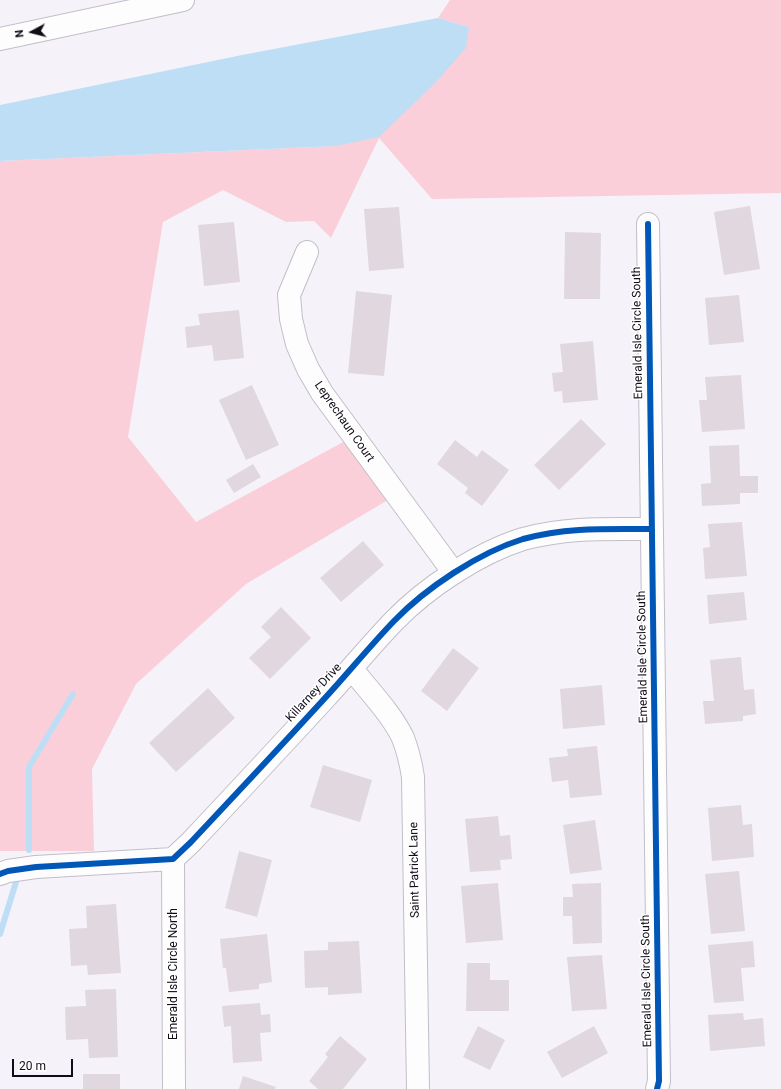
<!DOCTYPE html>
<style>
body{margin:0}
#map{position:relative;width:781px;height:1089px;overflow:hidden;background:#f6f2fa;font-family:Roboto,sans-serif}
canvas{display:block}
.north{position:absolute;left:12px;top:12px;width:40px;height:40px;-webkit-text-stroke:3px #fff;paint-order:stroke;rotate:263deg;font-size:11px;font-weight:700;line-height:16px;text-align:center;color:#110c17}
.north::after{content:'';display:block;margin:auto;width:14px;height:18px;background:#110c17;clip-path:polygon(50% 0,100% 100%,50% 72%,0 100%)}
.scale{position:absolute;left:12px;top:1059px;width:61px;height:18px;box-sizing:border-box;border:2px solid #110c17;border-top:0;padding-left:5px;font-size:12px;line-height:14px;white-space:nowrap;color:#110c17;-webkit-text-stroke:3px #fff;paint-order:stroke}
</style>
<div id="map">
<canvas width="781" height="1089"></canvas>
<div class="north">N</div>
<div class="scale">20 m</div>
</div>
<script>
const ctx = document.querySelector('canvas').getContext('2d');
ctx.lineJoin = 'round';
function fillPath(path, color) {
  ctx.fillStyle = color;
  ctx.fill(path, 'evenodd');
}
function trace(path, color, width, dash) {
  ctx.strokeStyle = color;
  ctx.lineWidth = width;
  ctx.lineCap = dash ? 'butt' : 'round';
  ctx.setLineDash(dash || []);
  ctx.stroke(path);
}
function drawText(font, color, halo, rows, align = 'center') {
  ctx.font = font + ' Roboto,sans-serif';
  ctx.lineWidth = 3;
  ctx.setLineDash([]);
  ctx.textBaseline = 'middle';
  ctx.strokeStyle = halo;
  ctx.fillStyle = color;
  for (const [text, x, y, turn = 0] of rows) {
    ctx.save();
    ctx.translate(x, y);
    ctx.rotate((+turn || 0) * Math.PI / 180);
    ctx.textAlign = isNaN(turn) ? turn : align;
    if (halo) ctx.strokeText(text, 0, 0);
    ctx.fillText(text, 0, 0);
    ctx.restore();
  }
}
fillPath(new Path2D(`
 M450 0H781V193L432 199 379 138 331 238 314 221 286 222 223 190 163 222 128 437 196 522 345 441 388 500 246 584 136 684 92 769 94 851H0V161L336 146 469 27 438 18Z`), '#fbcfd9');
fillPath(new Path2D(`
 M438 18 469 27 466 48 436 82 379 137 336 146 0 161V105L242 55Z`), '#bedef6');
trace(new Path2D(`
 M29 850V767L73 694
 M0 934 16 882`), '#bedef6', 6);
fillPath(new Path2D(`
 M750 206 760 269 724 275 714 212Z
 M399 207 404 268 369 271 364 209Z
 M234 222 240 282 204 286 198 225Z
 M565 232 601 233 600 299H564Z
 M356 291 392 295 384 376 348 373Z
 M739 295 744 342 709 345 705 298Z
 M239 310 244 358 214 361 212 345 187 348 185 327 200 325 198 314Z
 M593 341 598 400 563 403 562 391 554 392 552 373 563 372 560 344Z
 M741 375 745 429 702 432 699 400H707L705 377Z
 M252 385 279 445 246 460 219 400Z
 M581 419 606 444 559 490 534 465Z
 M455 440 477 457 482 450 509 470 482 506 465 493 468 488 437 464Z
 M739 445 740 476H758V493H740V504L702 506 701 484 711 483 709 446Z
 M253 464 261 477 234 493 226 480Z
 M742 522 747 576 705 579 703 548 710 547 708 524Z
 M363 541 384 565 341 602 320 578Z
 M744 592 747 620 709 624 707 595Z
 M281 607 311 638 270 679 249 658 271 637 261 627Z
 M453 648 479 668 447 711 421 691Z
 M741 657 744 690 754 689 756 714 743 716V721L705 724 703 701H714L710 660Z
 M602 685 605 725 563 729 560 689Z
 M208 688 235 718 176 772 149 743Z
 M597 746 602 795 570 798 568 780 552 782 549 758 568 756 567 749Z
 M323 765 372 780 360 822 310 807Z
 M741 805 743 825 752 824 754 857 712 861 708 808Z
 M498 816 500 836 510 835 512 859 500 860 501 870 470 872 465 819Z
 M595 820 602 870 570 874 563 825Z
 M239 851 272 860 257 917 225 908Z
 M739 871 745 931 711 934 705 874Z
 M498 883 503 940 466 943 461 886Z
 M601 883 602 943 573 944 572 916H563V897H573L572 884Z
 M116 904 121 973 88 975 87 965 71 966 69 929 87 928 86 906Z
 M267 934 272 982 259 984V989L229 992 226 968H223L220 939Z
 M359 941 362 993 328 995V987L305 988 304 951 328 950V942Z
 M753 941 755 967 741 968 744 1001 714 1003 708 945Z
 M602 955 607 1009 572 1011 567 957Z
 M467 963H490V980H509V1011H466Z
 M116 989 118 1057 89 1058 88 1039 66 1040 65 1007 86 1006 85 990Z
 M260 1003 261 1015 270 1014 271 1032 260 1033 262 1061 233 1063 231 1026 224 1027 222 1006Z
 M743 1013 744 1020 763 1018 765 1046 710 1051 708 1015Z
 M478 1026 505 1040 490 1070 463 1057Z
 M594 1026 608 1053 562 1078 547 1052Z
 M340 1036 367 1059 343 1089H318L309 1081 328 1057 325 1054Z
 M83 1074H120V1089H83Z
 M243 1076 276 1087 275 1089H239Z`), '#e0d7df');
const minor = new Path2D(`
 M0 39 183 0
 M648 224 659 1081 657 1089
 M307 252 289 295 291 319 297 344 308 369 322 393 454 573
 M352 669C369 691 391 713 403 738 408 751 411 764 413 777L418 1089
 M173 859 174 1089
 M0 874 8 871 36 867 173 859 191 842C236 794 281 746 325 698 348 673 370 646 394 621 426 588 478 553 523 539 567 527 607 529 652 529`);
trace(minor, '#c2bec8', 24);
trace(minor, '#fefdfe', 22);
trace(new Path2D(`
 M648 224 659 1081 657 1089
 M0 874 8 871 36 867 173 859 191 842C236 794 281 746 325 698 348 673 370 646 394 621 426 588 478 553 523 539 567 527 607 529 652 529`), '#0057b8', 6);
drawText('12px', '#110c17', '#fff', [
 ["Emerald Isle Circle South",638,333,-91],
 ["Leprechaun Court",344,422,55],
 ["Emerald Isle Circle South",643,657,-91],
 ["Killarney Drive",314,693,-47],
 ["Saint Patrick Lane",415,870,-91],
 ["Emerald Isle Circle North",174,974,-90],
 ["Emerald Isle Circle South",647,981,-91]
]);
</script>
